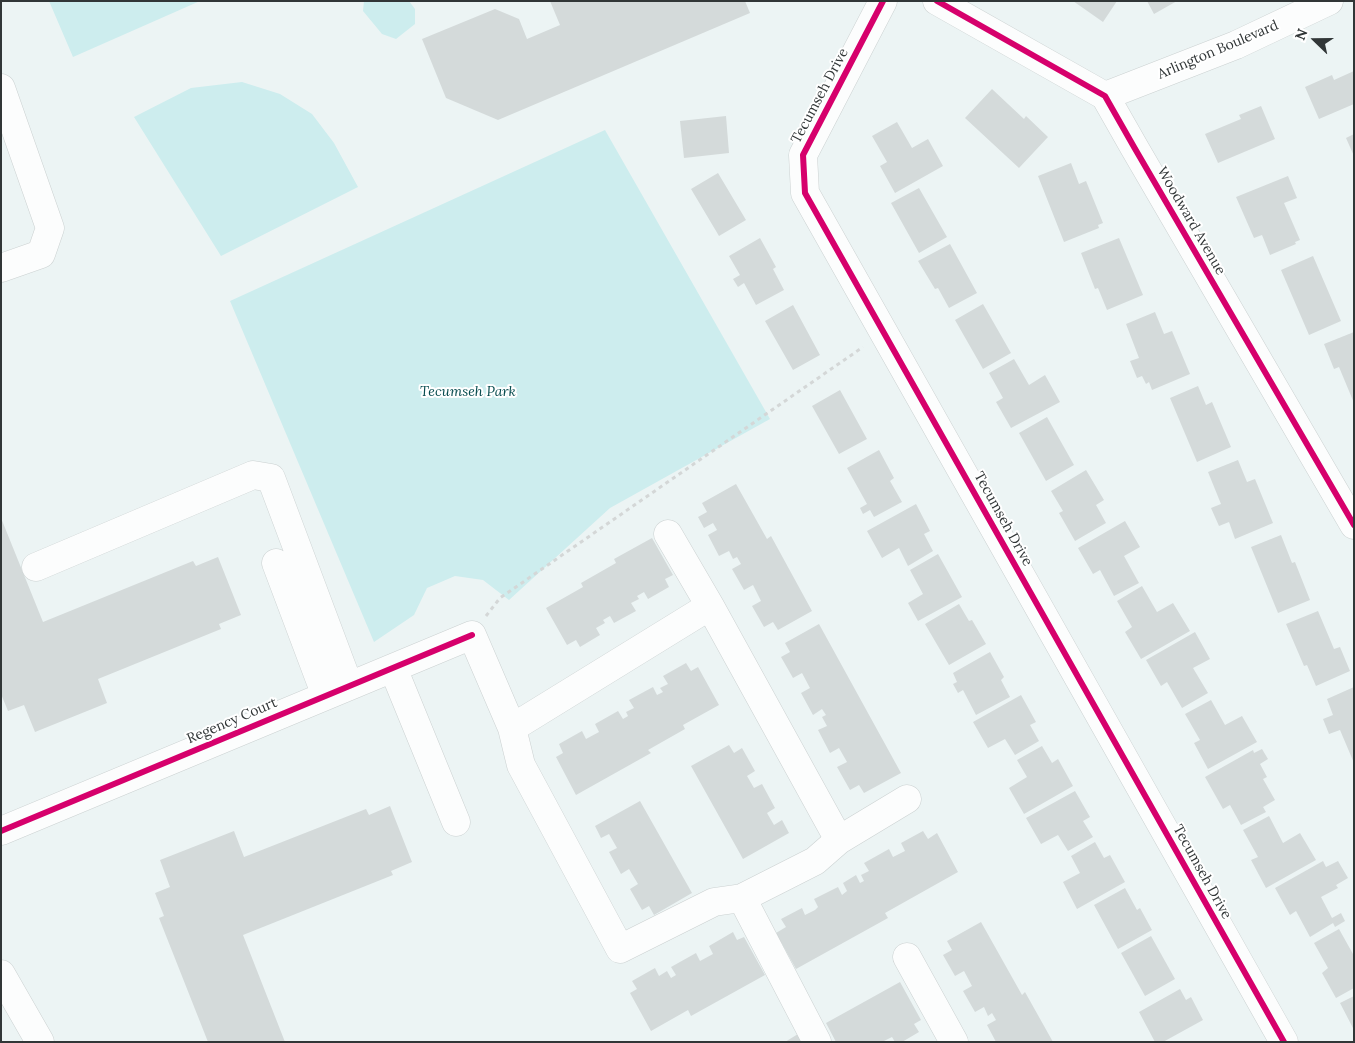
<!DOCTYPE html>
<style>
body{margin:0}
#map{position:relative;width:1355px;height:1043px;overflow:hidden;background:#ecf4f4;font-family:Lora,serif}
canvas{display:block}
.frame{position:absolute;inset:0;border:2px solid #313637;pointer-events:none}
.north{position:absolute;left:1290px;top:15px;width:50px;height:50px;-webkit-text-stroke:4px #fff;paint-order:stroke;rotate:292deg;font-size:14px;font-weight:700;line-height:20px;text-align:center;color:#313637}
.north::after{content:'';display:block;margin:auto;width:18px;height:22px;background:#313637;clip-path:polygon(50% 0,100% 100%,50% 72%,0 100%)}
</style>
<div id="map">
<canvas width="1355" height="1043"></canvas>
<div class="frame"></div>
<div class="north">N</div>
</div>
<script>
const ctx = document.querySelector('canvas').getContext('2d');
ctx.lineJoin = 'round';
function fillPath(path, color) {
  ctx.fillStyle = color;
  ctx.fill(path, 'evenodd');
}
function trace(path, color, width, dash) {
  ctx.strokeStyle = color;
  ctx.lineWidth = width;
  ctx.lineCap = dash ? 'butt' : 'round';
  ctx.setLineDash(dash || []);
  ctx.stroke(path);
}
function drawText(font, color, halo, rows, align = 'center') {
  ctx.font = font + ' Lora,serif';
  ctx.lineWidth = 4;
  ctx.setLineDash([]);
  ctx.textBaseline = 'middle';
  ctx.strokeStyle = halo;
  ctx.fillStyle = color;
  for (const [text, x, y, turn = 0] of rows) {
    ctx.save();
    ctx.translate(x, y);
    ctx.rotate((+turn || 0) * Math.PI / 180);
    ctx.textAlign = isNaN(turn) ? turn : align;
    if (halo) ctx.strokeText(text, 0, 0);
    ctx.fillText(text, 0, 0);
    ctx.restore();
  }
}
fillPath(new Path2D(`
 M49 1H200L73 57Z
 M364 1H409L415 9V24L396 39 382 34 363 11Z
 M242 82 280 94 312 114 334 143 358 187 221 256 134 117 191 88Z
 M605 130 770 419 610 508 509 600 483 580 455 576 427 588 414 615 374 642 230 301Z`), '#cdedee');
fillPath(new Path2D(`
 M550 1H745L750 13 498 120 446 98 422 39 495 9 519 19 527 39 560 25Z
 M1073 1H1117L1103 22Z
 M1147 1H1177L1154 14Z
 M1354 71V104L1319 119 1305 87 1332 75 1334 80Z
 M992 89 1024 119 1026 116 1048 137 1019 168 965 118Z
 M1261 106 1275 139 1218 163 1205 134 1241 119 1239 115Z
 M726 116 729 153 684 158 680 121Z
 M897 122 912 148 928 139 943 166 895 193 880 166 887 162 872 136Z
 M1354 134V156L1346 138Z
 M1071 163 1079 184 1086 181 1103 223 1098 225 1099 228 1064 242 1038 176Z
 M718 173 746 220 719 236 691 189Z
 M1288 176 1297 198 1284 203 1300 240 1295 242 1296 244 1270 255 1262 235 1254 238 1236 197Z
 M919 188 947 237 919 253 891 203Z
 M760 238 776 267 773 269 784 290 756 305 744 283 738 287 733 279 740 275 729 256Z
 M1119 238 1143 295 1107 310 1098 288 1095 289 1081 253Z
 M950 244 977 293 949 308 938 288 935 289 918 261Z
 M1313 256 1341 321 1309 335 1281 270Z
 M983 304 1011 353 983 369 955 320Z
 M793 305 820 355 793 370 765 321Z
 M1155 312 1164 334 1172 331 1190 374 1152 390 1149 382 1146 384 1142 376 1137 378 1130 361 1139 358 1126 324Z
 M1354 332V403L1339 367 1334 369 1324 344Z
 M1014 359 1029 385 1045 375 1060 402 1011 428 996 402 1003 398 989 373Z
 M1198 386 1206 405 1212 402 1231 447 1197 462 1170 398Z
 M840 390 867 439 839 454 812 406Z
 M1047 417 1074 465 1046 481 1019 433Z
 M879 450 894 478 890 481 902 502 874 517 870 510 863 514 860 508 867 504 847 468Z
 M1238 460 1247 482 1255 479 1273 523 1235 539 1229 522 1219 526 1211 508 1221 504 1208 472Z
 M1086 470 1104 500 1096 505 1106 523 1075 541 1059 513 1063 511 1051 491Z
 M736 484 767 539 771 536 812 611 778 630 773 622 764 627 752 606 761 601 753 585 744 590 732 569 741 564 737 557 733 559 729 551 719 556 708 535 717 530 713 523 704 528 698 517 707 512 702 503Z
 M916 504 930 531 924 534 933 551 908 566 899 548 882 558 867 531Z
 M1 518 43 622 193 561 196 566 218 557 241 615 219 624 221 629 98 679 107 703 35 732 24 705 8 711 1 694Z
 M1125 521 1140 547 1124 556 1139 583 1114 596 1100 570 1093 574 1078 548Z
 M1281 535 1292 563 1295 562 1310 600 1278 613 1251 547Z
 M652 538 673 575 665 579 669 587 648 599 644 592 637 596 639 599 631 603 636 611 614 623 610 616 603 620 605 623 596 628 600 635 580 647 576 640 567 645 546 608 583 587 581 583 616 563 614 559Z
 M938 554 962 597 918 621 908 603 923 594 910 570Z
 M1142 586 1157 612 1173 603 1190 631 1141 659 1125 632 1132 627 1117 601Z
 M959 604 969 621 972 620 986 644 949 665 925 624Z
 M1318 611 1334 649 1340 647 1350 671 1316 686 1307 665 1304 666 1286 624Z
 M819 624 901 773 864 793 859 785 850 790 837 767 847 762 839 748 830 753 818 730 827 726 822 717 826 715 822 709 813 715 801 693 810 688 802 673 793 678 781 657 790 652 785 643Z
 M1195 632 1210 659 1193 668 1208 693 1182 708 1167 682 1161 686 1146 660Z
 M990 652 1004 677 1001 680 1010 697 976 715 963 690 958 693 953 684 957 682 953 673Z
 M686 663 691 671 698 667 719 705 683 725 685 729 648 750 651 753 576 795 556 757 563 753 559 744 582 731 586 739 599 732 595 724 618 711 623 719 628 716 626 712 634 708 629 700 653 687 657 695 663 692 660 688 668 684 663 676Z
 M1354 687V763L1340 730 1329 734 1323 719 1333 715 1327 699Z
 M1021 695 1036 722 1030 725 1039 741 1015 755 1005 739 988 748 973 722Z
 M1211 700 1225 725 1242 716 1257 742 1208 769 1194 743 1200 740 1185 714Z
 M729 745 734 753 742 748 755 771 747 776 754 788 762 784 775 808 767 813 774 825 782 820 789 833 743 859 691 766Z
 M1042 746 1052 763 1058 759 1073 786 1024 814 1009 788 1027 777 1017 760Z
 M1262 749 1268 759 1260 764 1267 777 1263 779 1275 800 1263 807 1266 812 1241 825 1230 805 1223 809 1205 777 1253 750 1254 753Z
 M1075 791 1090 817 1083 821 1093 837 1068 851 1058 835 1041 844 1026 818Z
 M640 801 692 893 654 915 649 906 642 910 630 889 638 884 629 869 621 874 609 852 617 848 609 834 601 838 595 826Z
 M390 806 412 862 391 871 393 875 243 935 285 1042H208L159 918 164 916 155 893 170 887 160 860 234 831 244 857 366 809 369 815Z
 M1269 816 1283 843 1300 833 1316 860 1266 888 1251 860 1258 857 1243 830Z
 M923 831 928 839 937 833 958 872 885 913 888 918 796 969 776 933 786 927 781 919 802 908 805 915 815 910 818 907 814 899 838 887 842 895 847 891 843 883 856 875 860 883 864 881 861 875 869 871 864 863 889 849 893 857 905 851 901 843Z
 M1095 842 1104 858 1110 855 1125 882 1077 909 1063 882 1080 873 1071 856Z
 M1323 861 1326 867 1338 861 1348 878 1336 885 1338 888 1321 897 1332 918 1341 913 1345 921 1335 927 1333 923 1310 937 1296 911 1290 915 1275 888Z
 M1125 888 1137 910 1140 908 1152 930 1118 949 1094 905Z
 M981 922 1022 995 1025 992 1053 1042H996L987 1025 996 1020 992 1013 988 1016 984 1007 975 1012 963 991 972 986 964 971 955 976 943 955 952 950 947 941Z
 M1339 929 1353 954H1354V988L1336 998 1322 973 1328 968 1314 943Z
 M733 932 737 940 744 937 765 975 691 1016 688 1010 651 1031 630 993 637 989 632 981 655 968 659 976 667 971 671 978 676 975 671 967 696 953 700 961 713 954 709 946Z
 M1151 936 1175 979 1145 996 1121 953Z
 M900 982 921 1020 914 1024 919 1032 902 1042H895L892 1037 882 1042H836L826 1023Z
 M1180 989 1186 1000 1191 997 1203 1020 1163 1042H1155L1139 1012Z
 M1354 996V1030L1340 1003Z
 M798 1034 802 1042H785Z`), '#d4dada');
const minor = new Path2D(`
 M883 1 803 155 805 193 1284 1042
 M937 1 1105 96 1134 147 1354 525
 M1 88 50 228 41 254 1 268
 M1105 96 1236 45 1329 1
 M668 534 710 606 839 840
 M276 563 326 696
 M36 567 253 475 271 478 349 686
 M393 668 456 822
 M512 728 710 606
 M1 831 472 635 512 728 521 765 620 949 714 902 742 898 815 861 839 840 907 799
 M742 898 817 1042
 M907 957 954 1042
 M1 974 40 1042`);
trace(minor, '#cbd1d1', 29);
trace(new Path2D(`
 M486 616 500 598 863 347`), '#d4d7d7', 3, [4, 4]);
trace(minor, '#fcfdfd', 28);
trace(new Path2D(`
 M883 1 803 155 805 193 1284 1042
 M937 1 1105 96 1134 147 1354 525
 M1 831 472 635`), '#d6006c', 6);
drawText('14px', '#313637', '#fff', [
 ["Arlington Boulevard",1218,50,-23],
 ["Tecumseh Drive",820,96,-62],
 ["Woodward Avenue",1191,221,60],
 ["Tecumseh Drive",1003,519,61],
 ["Regency Court",232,721,-23],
 ["Tecumseh Drive",1202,872,61]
]);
drawText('italic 14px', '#064b4e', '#fff', [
 ["Tecumseh Park",468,392]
]);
</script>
